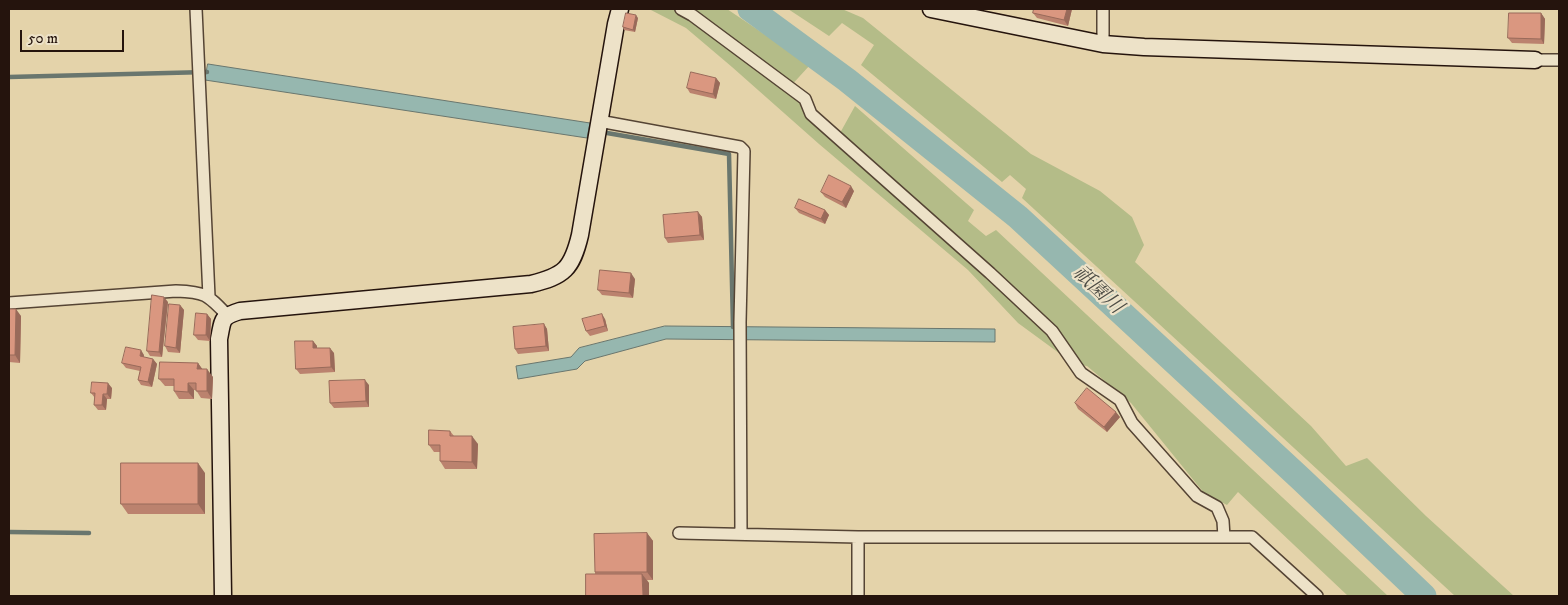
<!DOCTYPE html>
<meta charset="utf-8">
<style>
body{margin:0}
#map{position:relative;width:1568px;height:605px;overflow:hidden;background:#e4d3aa;font-family:"IM FELL DW Pica",serif}
canvas{display:block}
.frame{position:absolute;inset:0;border:10px solid #25140d;pointer-events:none}
.scale{position:absolute;left:20px;top:30px;width:104px;height:22px;box-sizing:border-box;border:2px solid #25140d;border-top:0;padding-left:6px;font-size:15px;line-height:18px;white-space:nowrap;color:#25140d;-webkit-text-stroke:4px #ede2c8;paint-order:stroke}
</style>
<div id="map">
<canvas width="1568" height="605"></canvas>
<div class="frame"></div>
<div class="scale">50 m</div>
</div>
<script>
const ctx = document.querySelector('canvas').getContext('2d');
ctx.lineJoin = 'round';
function fillPath(path, color) {
  ctx.fillStyle = color;
  ctx.fill(path, 'evenodd');
}
function trace(path, color, width, dash) {
  ctx.strokeStyle = color;
  ctx.lineWidth = width;
  ctx.lineCap = dash ? 'butt' : 'round';
  ctx.setLineDash(dash || []);
  ctx.stroke(path);
}
function drawText(font, color, halo, rows, align = 'center') {
  ctx.font = font + ' "IM FELL DW Pica","Noto Serif JP",serif';
  ctx.lineWidth = 4.5;
  ctx.setLineDash([]);
  ctx.textBaseline = 'middle';
  ctx.strokeStyle = halo;
  ctx.fillStyle = color;
  for (const [text, x, y, turn = 0] of rows) {
    ctx.save();
    ctx.translate(x, y);
    ctx.rotate((+turn || 0) * Math.PI / 180);
    ctx.textAlign = isNaN(turn) ? turn : align;
    if (halo) ctx.strokeText(text, 0, 0);
    ctx.fillText(text, 0, 0);
    ctx.restore();
  }
}
fillPath(new Path2D(`
 M649 9H727L810 65 788 89 835 142 855 106 974 210 968 221 986 236 996 230 1388 596H1348L1238 492 1227 505 1204 493 1131 403 1087 366 1074 364 1018 323 968 270 819 144 732 67 686 28Z
 M788 9H842L863 18 1031 154 1100 191 1132 217 1144 245 1135 262 1311 426 1346 466 1367 458 1426 516 1514 596H1455L1022 198 1026 189 1010 175 1002 182 861 65 874 45 842 23 829 36Z`), '#b4bc88');
const water = new Path2D(`
 M208 64 590 123 587 138 205 80Z
 M665 326 995 329V342L666 339 585 361 577 369 518 379 516 366 571 357 579 348Z`);
fillPath(water, '#96b7af');
trace(water, '#69766e', 1);
trace(new Path2D(`
 M9 77 207 72
 M607 133 729 154 733 327
 M9 532 89 533`), '#69766e', 4.5);
trace(new Path2D(`
 M750 9 847 80 1018 217 1301 479 1424 596`), '#96b7af', 25);
const street = new Path2D(`
 M196 9 209 297
 M681 9 692 15 805 99 811 114 990 273 1052 331 1081 373 1120 400 1132 423 1197 496 1217 507 1223 521 1224 537
 M1103 44V9
 M1535 60H1559
 M599 121 740 147 744 151 740 322 741 534
 M9 303 176 291C205 292 207 294 227 315
 M679 533 858 537H1252L1317 596
 M858 596V537`);
const secondary = new Path2D(`
 M931 9 1103 44 1144 47 1535 60
 M223 596 219 339C223 320 220 317 240 311L531 284C564 276 572 269 580 235L616 24 620 9`);
trace(street, '#554434', 14);
trace(secondary, '#25140d', 19);
trace(street, '#ede2c8', 11);
trace(secondary, '#ede2c8', 16);
fillPath(new Path2D(`
 M1034 9H1072L1068 26 1037 18 1033 13Z
 M1541 13 1545 19 1544 44 1512 43 1508 38Z
 M638 18 635 32 624 30 623 27Z
 M716 78 720 83 716 99 690 93 687 88Z
 M854 191 846 208 825 197 821 192Z
 M795 208 825 210 829 215 825 224 799 213Z
 M698 212 702 217 704 240 668 243 665 238Z
 M635 279 633 298 602 295 598 290Z
 M168 302 162 357 150 356 147 351Z
 M180 305 184 310 180 353 168 352 165 346Z
 M9 309 21 316 20 363 9 362Z
 M207 314 211 319 210 341 198 340 194 335Z
 M605 319 608 331 590 336 586 331Z
 M544 324 547 329 549 351 518 354 515 349Z
 M313 341 317 346V348L334 353 335 372 300 374 296 369Z
 M144 355V357L153 359 157 364 152 387 141 385 138 380 140 371 126 368 122 363Z
 M198 363 202 369 213 377 212 399 201 398 196 390H194V399H179L174 391V386H165L159 379Z
 M369 385V407L334 408 330 403Z
 M112 388 111 399H107L106 410H98L94 405 95 398 91 393Z
 M1075 403 1120 417 1107 432 1078 409Z
 M450 431 454 436 478 444 477 469H445L440 461V452H434L429 445Z
 M205 473V514H128L121 504Z
 M647 533 653 541V580H647L649 583 595 574V572Z`), '#bb826e');
fillPath(new Path2D(`
 M1067 9H1072L1068 26 1064 20Z
 M1541 13 1545 19 1544 44 1541 39Z
 M636 15 638 18 635 32 633 30Z
 M716 78 720 83 716 99 713 94Z
 M851 186 854 191 846 208 842 202Z
 M825 210 829 215 825 224 821 219Z
 M698 212 702 217 704 240 700 235Z
 M631 273 635 279 633 298 629 293Z
 M164 297 168 302 162 357 159 352Z
 M180 305 184 310 180 353 176 348Z
 M16 309 21 316 20 363 15 355Z
 M207 314 211 319 210 341 206 335Z
 M602 314 605 319 608 331 605 326Z
 M544 324 547 329 549 351 546 346Z
 M313 341 317 346V354L313 348Z
 M330 348 334 353 335 372 331 367Z
 M141 350 144 355 143 361 140 356Z
 M153 359 157 364 152 387 148 382Z
 M198 363 203 370 197 369Z
 M207 369 213 377 212 399 207 391Z
 M365 380 369 385V407L366 401Z
 M108 383 112 388 111 399 107 394Z
 M188 383 194 390V399L188 392Z
 M103 394 107 399 106 410 102 405Z
 M1116 412 1120 417 1107 432 1104 427Z
 M472 436 478 444 477 469 472 462Z
 M198 463 205 473V514L198 504Z
 M647 533 653 541V580L647 572Z
 M642 574 649 583V596H643Z`), '#996a5a');
const building = new Path2D(`
 M1034 9H1067L1064 20 1033 13Z
 M626 13 636 15 633 30 623 27Z
 M1509 13H1541V39L1508 38Z
 M691 72 716 78 713 94 687 88Z
 M829 175 851 186 842 202 821 192Z
 M799 199 825 210 821 219 795 208Z
 M698 212 700 235 665 238 663 215Z
 M600 270 631 273 629 293 598 290Z
 M152 295 164 297 159 352 147 351Z
 M169 304 180 305 176 348 165 346Z
 M9 309H16L15 355H9Z
 M196 313 207 314 206 335H194Z
 M602 314 605 326 586 331 582 319Z
 M544 324 546 346 515 349 513 327Z
 M295 341H313V348H330L331 367 296 369Z
 M126 347 141 350 140 356 153 359 148 382 138 380 141 367 122 363Z
 M160 362 198 363 197 369H207V391H196V383H188V392L174 391V379H159Z
 M365 380 366 401 330 403 329 381Z
 M92 382 108 383 107 394H103L102 405H94L95 393H91Z
 M1087 388 1116 412 1104 427 1075 403Z
 M429 430 450 431V436H472V462L440 461V445H429Z
 M121 463H198V504H121Z
 M647 533V572H595L594 534Z
 M586 574H642L643 596H586Z`);
fillPath(building, '#da9780');
trace(building, '#996a5a', 1);
drawText('italic 20px', '#4d4d46', '#ede2c8', [
 ["祇園川",1097,291,43]
]);
</script>
